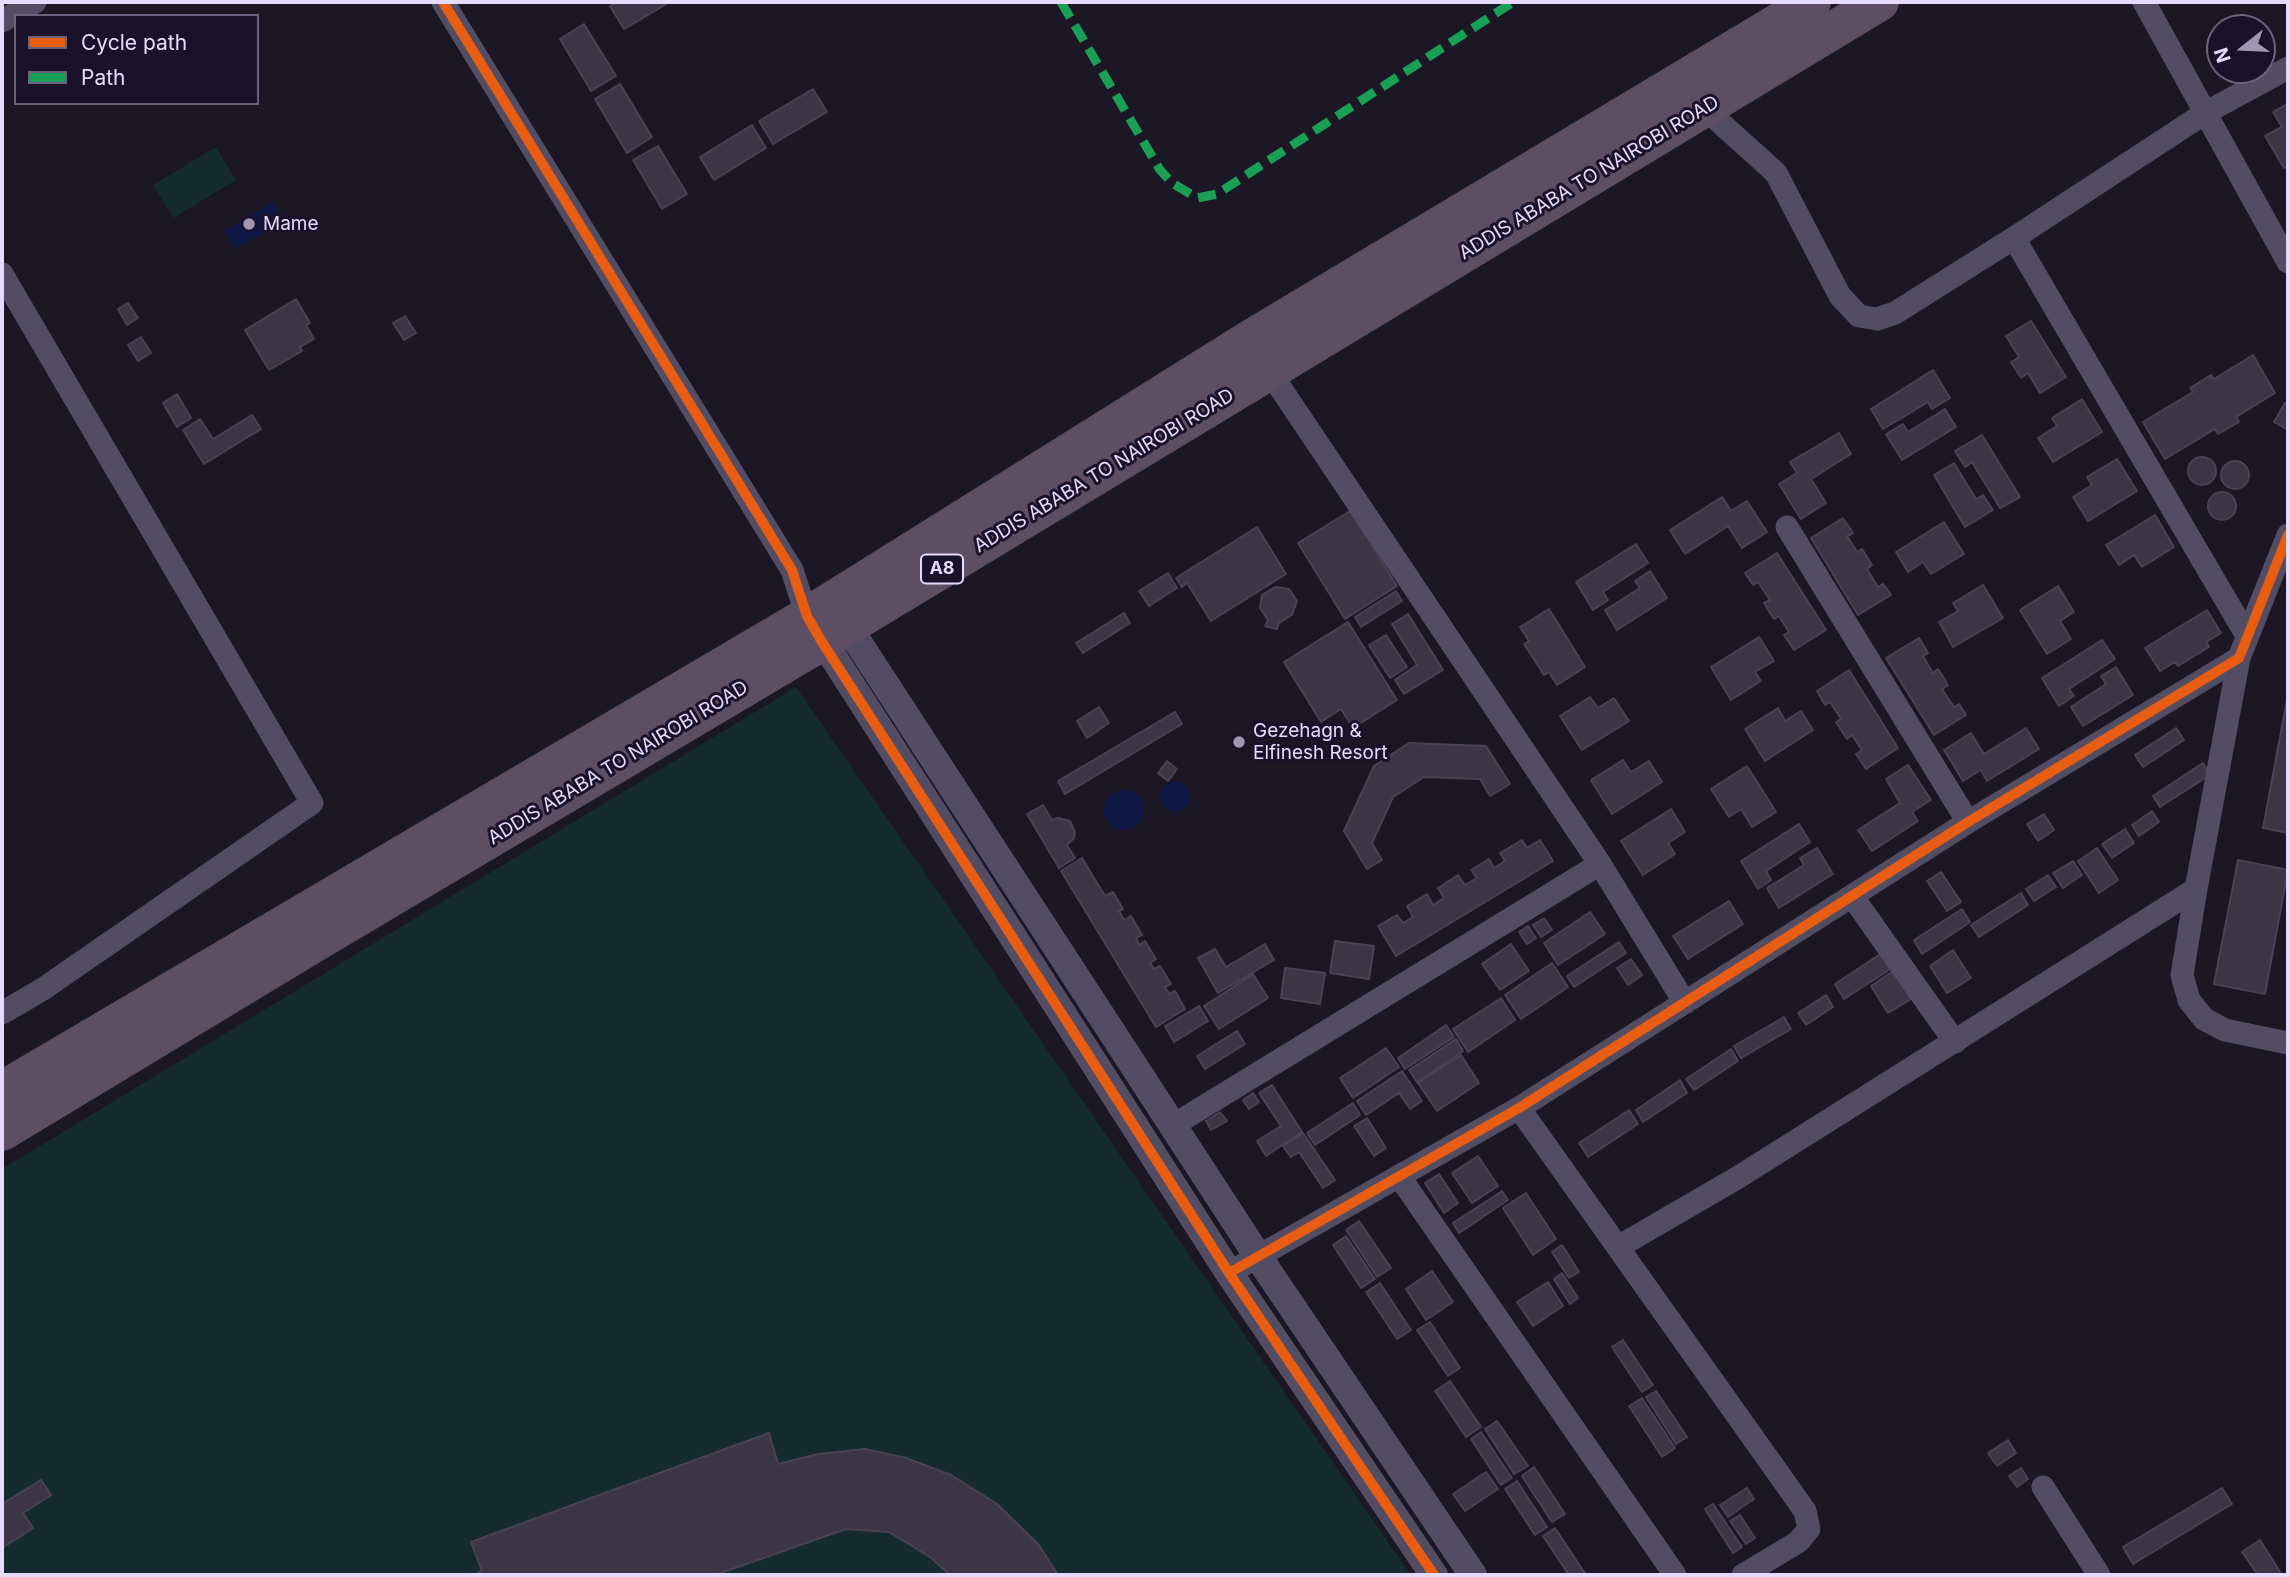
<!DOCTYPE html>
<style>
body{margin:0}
#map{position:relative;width:2290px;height:1577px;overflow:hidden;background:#1b1724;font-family:Inter,sans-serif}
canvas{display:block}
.frame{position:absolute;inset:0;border:4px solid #e6dbfd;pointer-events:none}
.legend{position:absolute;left:14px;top:14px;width:245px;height:91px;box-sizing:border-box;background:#1a1229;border:2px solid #6c627e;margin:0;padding:9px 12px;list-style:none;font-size:21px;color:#e6dbfd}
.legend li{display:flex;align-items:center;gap:14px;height:35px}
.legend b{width:35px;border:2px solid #6c627e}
.north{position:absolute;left:2206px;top:14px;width:70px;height:70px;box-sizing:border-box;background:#1a1229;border:2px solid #6c627e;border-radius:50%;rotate:252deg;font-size:19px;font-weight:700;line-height:28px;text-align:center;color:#e6dbfd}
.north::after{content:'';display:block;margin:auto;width:24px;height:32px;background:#9f96b1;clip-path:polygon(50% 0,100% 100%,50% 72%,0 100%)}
</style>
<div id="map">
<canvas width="2290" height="1577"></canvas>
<div class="frame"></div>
<ul class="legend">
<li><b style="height:9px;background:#e95d12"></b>Cycle path</li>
<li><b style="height:9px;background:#1a9f57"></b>Path</li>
</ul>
<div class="north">N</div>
</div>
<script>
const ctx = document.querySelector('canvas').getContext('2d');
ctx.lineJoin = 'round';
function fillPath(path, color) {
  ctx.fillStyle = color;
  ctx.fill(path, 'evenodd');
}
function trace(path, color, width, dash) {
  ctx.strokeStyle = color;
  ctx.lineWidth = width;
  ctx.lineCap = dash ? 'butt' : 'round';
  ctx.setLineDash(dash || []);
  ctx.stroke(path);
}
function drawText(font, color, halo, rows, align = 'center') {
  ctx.font = font + ' Inter,sans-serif';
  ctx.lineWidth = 6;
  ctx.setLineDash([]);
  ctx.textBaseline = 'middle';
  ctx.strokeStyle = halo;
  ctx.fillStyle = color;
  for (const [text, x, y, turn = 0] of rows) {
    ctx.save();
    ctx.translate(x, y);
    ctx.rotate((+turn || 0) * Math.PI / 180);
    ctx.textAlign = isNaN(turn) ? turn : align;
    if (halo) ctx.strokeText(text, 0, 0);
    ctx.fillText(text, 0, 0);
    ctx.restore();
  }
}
fillPath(new Path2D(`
 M216 147 236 180 173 218 153 185Z
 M796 687 1411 1575H2V1169Z`), '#162b30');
fillPath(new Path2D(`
 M273 202 284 221 234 249 224 231Z
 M1160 797a15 15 0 1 1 30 0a15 15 0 1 1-30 0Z
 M1104 810a20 20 0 1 1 40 0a20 20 0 1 1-40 0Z`), '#0e1743');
const building = new Path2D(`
 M617 2H670L624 29 610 6Z
 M584 24 616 76 591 91 560 39Z
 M620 84 652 137 627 153 595 99Z
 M813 89 827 112 773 144 759 121Z
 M2288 104V166L2284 168 2265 136 2282 127 2273 112Z
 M752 125 766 148 714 180 700 157Z
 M658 146 687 194 662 209 633 160Z
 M296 299 310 323 306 325 314 339 300 347 302 351 269 370 245 330Z
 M128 303 138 318 127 325 118 309Z
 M405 316 416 333 404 340 393 323Z
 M2031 321 2066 377 2040 393 2028 373 2021 378 2011 362 2019 357 2006 336Z
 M141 337 151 353 138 361 128 345Z
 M2253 355 2275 393 2236 417 2239 422 2218 434 2215 429 2165 459 2143 422 2193 392 2190 388 2211 375 2214 379Z
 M1933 370 1950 398 1932 409 1928 402 1883 429 1871 409Z
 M177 394 191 418 177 427 163 403Z
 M2082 399 2102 432 2053 462 2038 438 2057 426 2052 418Z
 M2285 403 2288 404V430L2274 422Z
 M1945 409 1956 427 1902 460 1886 434 1903 424 1908 432Z
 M252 415 261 429 204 464 183 430 200 419 213 439Z
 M1839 433 1851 454 1811 479 1826 503 1801 519 1779 484 1797 473 1790 462Z
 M1982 435 2020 497 2000 508 1972 462 1965 467 1955 451Z
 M2188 471a14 14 0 1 1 28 0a14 14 0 1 1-28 0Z
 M2117 459 2137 491 2088 521 2073 497 2092 485 2087 477Z
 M2221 475a14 14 0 1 1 28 0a14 14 0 1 1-28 0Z
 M1954 463 1976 499 1983 495 1993 510 1965 527 1934 475Z
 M2208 506a14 14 0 1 1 28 0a14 14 0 1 1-28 0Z
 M1722 497 1731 511 1747 501 1767 532 1742 548 1728 526 1685 554 1670 530Z
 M1350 511 1397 586 1345 619 1298 543Z
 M2155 515 2174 547 2142 567 2134 555 2119 565 2106 545Z
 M1843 518 1853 533 1847 536 1857 552 1862 549 1872 565 1867 569 1878 587 1883 584 1891 595 1858 615 1811 538Z
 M1944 522 1964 554 1931 574 1923 562 1908 572 1896 552Z
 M1257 527 1286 574 1211 621 1187 583 1182 587 1176 578Z
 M1636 544 1648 563 1603 592 1608 600 1593 610 1576 582Z
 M1777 553 1826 630 1794 650 1784 635 1789 632 1779 616 1774 619 1764 603 1770 600 1758 582 1753 585 1745 573Z
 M1650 571 1667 598 1617 630 1605 610 1640 588 1635 581Z
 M1168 573 1177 588 1149 606 1139 591Z
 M1983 585 2003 618 1953 647 1939 622 1958 611 1953 603Z
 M2058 586 2074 612 2060 621 2071 639 2047 654 2020 610Z
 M1275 587 1289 589 1297 601 1292 615 1279 623 1277 629 1265 626 1268 620 1260 608 1262 595Z
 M1396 591 1402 601 1361 627 1355 617Z
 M1549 609 1585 667 1557 685 1549 672 1544 675 1524 644 1529 641 1520 627Z
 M2207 610 2221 633 2206 642 2209 647 2178 666 2175 662 2160 671 2145 648Z
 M1124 613 1130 623 1083 653 1076 643Z
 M1408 614 1443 670 1404 694 1395 680 1417 665 1392 624Z
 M1348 622 1397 700 1353 728 1341 709 1321 722 1284 662Z
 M1386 635 1407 667 1390 678 1369 645Z
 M1759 637 1774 661 1755 672 1761 681 1731 700 1711 667Z
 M1919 638 1928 653 1923 656 1933 673 1938 669 1948 685 1942 689 1954 707 1959 704 1966 715 1934 735 1886 658Z
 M2102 640 2115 659 2069 689 2074 696 2059 706 2042 678Z
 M2116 667 2133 695 2083 726 2071 707 2106 684 2101 676Z
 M1849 670 1898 748 1866 769 1856 754 1862 750 1852 735 1847 739 1836 722 1841 719 1830 702 1825 705 1817 691Z
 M2288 694V833L2263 828Z
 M1590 697 1598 708 1614 698 1629 721 1582 750 1560 716Z
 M1099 707 1109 723 1087 738 1077 721Z
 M1778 708 1785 721 1801 711 1813 730 1765 761 1745 729Z
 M1175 712 1182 724 1065 794 1058 781Z
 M2026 728 2039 749 1987 781 1981 770 1963 781 1944 750 1971 733 1984 754Z
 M2176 728 2184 740 2143 767 2135 755Z
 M1409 743 1486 746 1510 784 1490 796 1480 779 1424 777 1393 797 1372 843 1382 860 1367 869 1344 831 1374 766Z
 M1623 760 1631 772 1649 761 1662 782 1612 814 1591 780Z
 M1167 761 1177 769 1168 781 1158 773Z
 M2203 763 2210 775 2160 807 2153 796Z
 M1908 765 1931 800 1912 812 1918 821 1872 851 1858 830 1900 803 1886 779Z
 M1747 766 1776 812 1752 827 1741 809 1729 817 1711 789Z
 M1043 805 1052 820 1058 818 1070 821 1075 832 1074 838 1067 845 1075 858 1059 868 1027 814Z
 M1671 809 1685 832 1668 843 1675 854 1643 875 1621 841Z
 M2152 811 2159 822 2139 836 2132 825Z
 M2044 814 2054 830 2038 841 2027 824Z
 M1799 824 1810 842 1766 871 1771 880 1758 889 1741 861Z
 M2125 829 2134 843 2112 858 2102 844Z
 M1522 840 1527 848 1540 840 1553 861 1396 956 1378 926 1397 915 1403 923 1413 917 1407 906 1427 894 1433 905 1444 898 1438 888 1458 875 1465 885 1477 878 1471 870 1489 859 1494 868 1505 861 1500 853Z
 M1817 848 1833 874 1779 908 1767 888 1804 865 1800 858Z
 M2097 848 2118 880 2099 893 2078 861Z
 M1082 858 1105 896 1113 892 1123 909 1119 911 1124 920 1131 916 1142 935 1136 938 1139 945 1145 941 1156 959 1150 963 1154 969 1160 966 1171 984 1165 987 1169 994 1175 991 1185 1009 1156 1027 1061 871Z
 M2238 860 2288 870 2265 994 2214 984Z
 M2073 861 2082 875 2063 888 2053 873Z
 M1941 872 1961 902 1947 911 1927 881Z
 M2048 875 2056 887 2034 901 2026 889Z
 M2021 893 2028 905 1979 937 1971 925Z
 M1729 901 1743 924 1688 959 1673 936Z
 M1962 909 1970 922 1922 954 1914 940Z
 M1590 912 1605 934 1558 965 1544 943Z
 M1544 918 1552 930 1541 937 1533 925Z
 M1528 926 1536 938 1527 944 1519 932Z
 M1335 941 1374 946 1369 979 1330 973Z
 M1619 942 1626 953 1574 987 1567 976Z
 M1265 944 1274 960 1218 993 1198 958 1215 949 1226 967Z
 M1511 944 1529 971 1500 990 1482 964Z
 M1953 950 1971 978 1947 993 1930 966Z
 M1882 953 1892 968 1844 999 1835 984Z
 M1631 959 1642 975 1628 985 1617 968Z
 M1552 963 1568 987 1521 1019 1505 995Z
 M1285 968 1325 973 1320 1004 1281 998Z
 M1893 971 1911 999 1888 1013 1871 986Z
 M1253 974 1268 998 1219 1029 1204 1006Z
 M1826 995 1833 1007 1806 1025 1798 1013Z
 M1501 998 1515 1020 1468 1052 1453 1029Z
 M1199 1006 1208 1021 1174 1042 1165 1026Z
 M1784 1017 1791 1029 1741 1058 1734 1046Z
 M1446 1025 1454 1037 1405 1069 1398 1058Z
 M1237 1031 1245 1044 1205 1069 1197 1056Z
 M1456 1039 1463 1051 1417 1082 1409 1070Z
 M1386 1048 1399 1067 1353 1098 1340 1078Z
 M1731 1049 1738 1061 1694 1090 1686 1079Z
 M1461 1055 1479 1083 1437 1111 1418 1083Z
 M1402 1071 1422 1101 1410 1109 1399 1093 1366 1115 1357 1101Z
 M1680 1080 1687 1093 1643 1122 1636 1110Z
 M1272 1085 1302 1132 1266 1156 1257 1141 1281 1126 1259 1093Z
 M1253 1093 1259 1102 1249 1109 1243 1100Z
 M1353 1103 1360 1115 1315 1145 1307 1133Z
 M1629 1110 1638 1124 1588 1157 1579 1143Z
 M1220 1112 1227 1121 1211 1130 1206 1121Z
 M1367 1118 1386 1148 1374 1156 1354 1126Z
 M1303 1133 1335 1180 1323 1188 1299 1152 1291 1157 1283 1146Z
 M1478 1156 1498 1186 1472 1203 1452 1173Z
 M1439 1174 1458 1203 1444 1213 1425 1183Z
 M1502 1191 1508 1200 1459 1233 1453 1223Z
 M1526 1193 1556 1239 1533 1255 1503 1208Z
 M1359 1221 1391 1268 1377 1277 1346 1230Z
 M1346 1236 1375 1279 1361 1288 1333 1245Z
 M1562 1245 1579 1272 1569 1278 1552 1252Z
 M1432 1271 1453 1302 1426 1320 1406 1289Z
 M1562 1273 1578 1298 1570 1304 1554 1279Z
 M1548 1282 1563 1306 1533 1326 1517 1302Z
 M1380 1283 1411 1330 1397 1339 1366 1292Z
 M1430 1322 1460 1368 1448 1376 1417 1330Z
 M1623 1340 1653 1385 1642 1392 1612 1347Z
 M1450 1381 1481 1427 1466 1437 1435 1391Z
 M1656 1391 1687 1437 1676 1444 1646 1397Z
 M1642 1398 1675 1448 1662 1457 1629 1406Z
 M1497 1421 1528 1466 1514 1474 1485 1429Z
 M1481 1432 1512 1478 1501 1485 1471 1439Z
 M769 1433 778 1464 818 1454 865 1449 906 1458 951 1475 997 1504 1038 1544 1058 1575H950L930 1557 889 1532 846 1529 715 1575H474L482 1571 471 1542Z
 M2008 1440 2016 1453 1997 1466 1988 1453Z
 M1534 1467 1565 1514 1552 1522 1522 1476Z
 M2021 1468 2028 1479 2017 1487 2009 1476Z
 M1486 1472 1498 1489 1465 1511 1453 1494Z
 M41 1480 51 1495 23 1513 33 1528 2 1548V1504Z
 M1517 1481 1547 1527 1535 1535 1505 1489Z
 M1747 1488 1754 1499 1728 1517 1720 1505Z
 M2222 1488 2232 1504 2133 1564 2123 1547Z
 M1713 1504 1742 1547 1733 1553 1705 1509Z
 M1740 1515 1755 1538 1746 1544 1730 1521Z
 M1555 1528 1586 1575H1569L1543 1536Z
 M2260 1540 2282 1575H2258L2242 1552Z`);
fillPath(building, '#3b3545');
trace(building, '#494256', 2);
trace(new Path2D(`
 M443 2 792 570 807 616
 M2144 2 2288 262
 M2 21 35 2
 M1704 108 1776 173 1840 296 1859 316 1877 319 1895 313 2014 238 2205 113 2288 68
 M2014 238 2247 636
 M2 274 312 803 43 989 2 1013
 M1263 362 1600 864 1685 1003
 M1787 527 1968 822
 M2239 658 2196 889 2182 975 2189 1000 2204 1019 2225 1030 2288 1043
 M1852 896 1955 1042
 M1519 1108 1805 1511 1809 1529 1798 1542 1743 1575
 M1172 1126 1600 864
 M1399 1176 1675 1575
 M1618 1247 1737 1178 2196 889
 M1229 1273 1519 1108 1968 822 2239 658 2288 535
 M2043 1487 2099 1575`), '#524d63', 23);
trace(new Path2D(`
 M837 610 1257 1255 1473 1575
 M814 627 1229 1273 1434 1575`), '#524d63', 28);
trace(new Path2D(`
 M2 1090 807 616 1248 340 1812 2
 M2 1132 320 940 822 642 1880 2`), '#5e4e64', 38);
trace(new Path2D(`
 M1061 2 1160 170 1172 183 1197 198 1217 194 1513 2`), '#1a9f57', 9, [18, 9]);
trace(new Path2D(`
 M443 2 792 570 807 616 822 642 1229 1273 1434 1575
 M1229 1273 1519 1108 1968 822 2239 658 2288 535`), '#e95d12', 10);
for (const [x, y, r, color] of [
 [249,224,7,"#9f96b1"],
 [1239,742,7,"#9f96b1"]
]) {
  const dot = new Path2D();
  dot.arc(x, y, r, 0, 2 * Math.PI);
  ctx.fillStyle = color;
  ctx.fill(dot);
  trace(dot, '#1a1229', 2.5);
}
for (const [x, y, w] of [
 [942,569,42]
]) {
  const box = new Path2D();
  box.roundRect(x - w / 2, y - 14.5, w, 29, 5);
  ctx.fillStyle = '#1a1229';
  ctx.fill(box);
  trace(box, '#e6dbfd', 2);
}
drawText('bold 18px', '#e6dbfd', null, [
 ["A8",942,569]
]);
drawText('19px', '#e6dbfd', '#1a1229', [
 ["ADDIS ABABA TO NAIROBI ROAD",1589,178,-31],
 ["ADDIS ABABA TO NAIROBI ROAD",1104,471,-31],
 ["ADDIS ABABA TO NAIROBI ROAD",618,763,-31]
]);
drawText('19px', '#e6dbfd', '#1a1229', [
 ["Mame",263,224],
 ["Gezehagn &",1253,731],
 ["Elfinesh Resort",1253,753]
], 'left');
</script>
